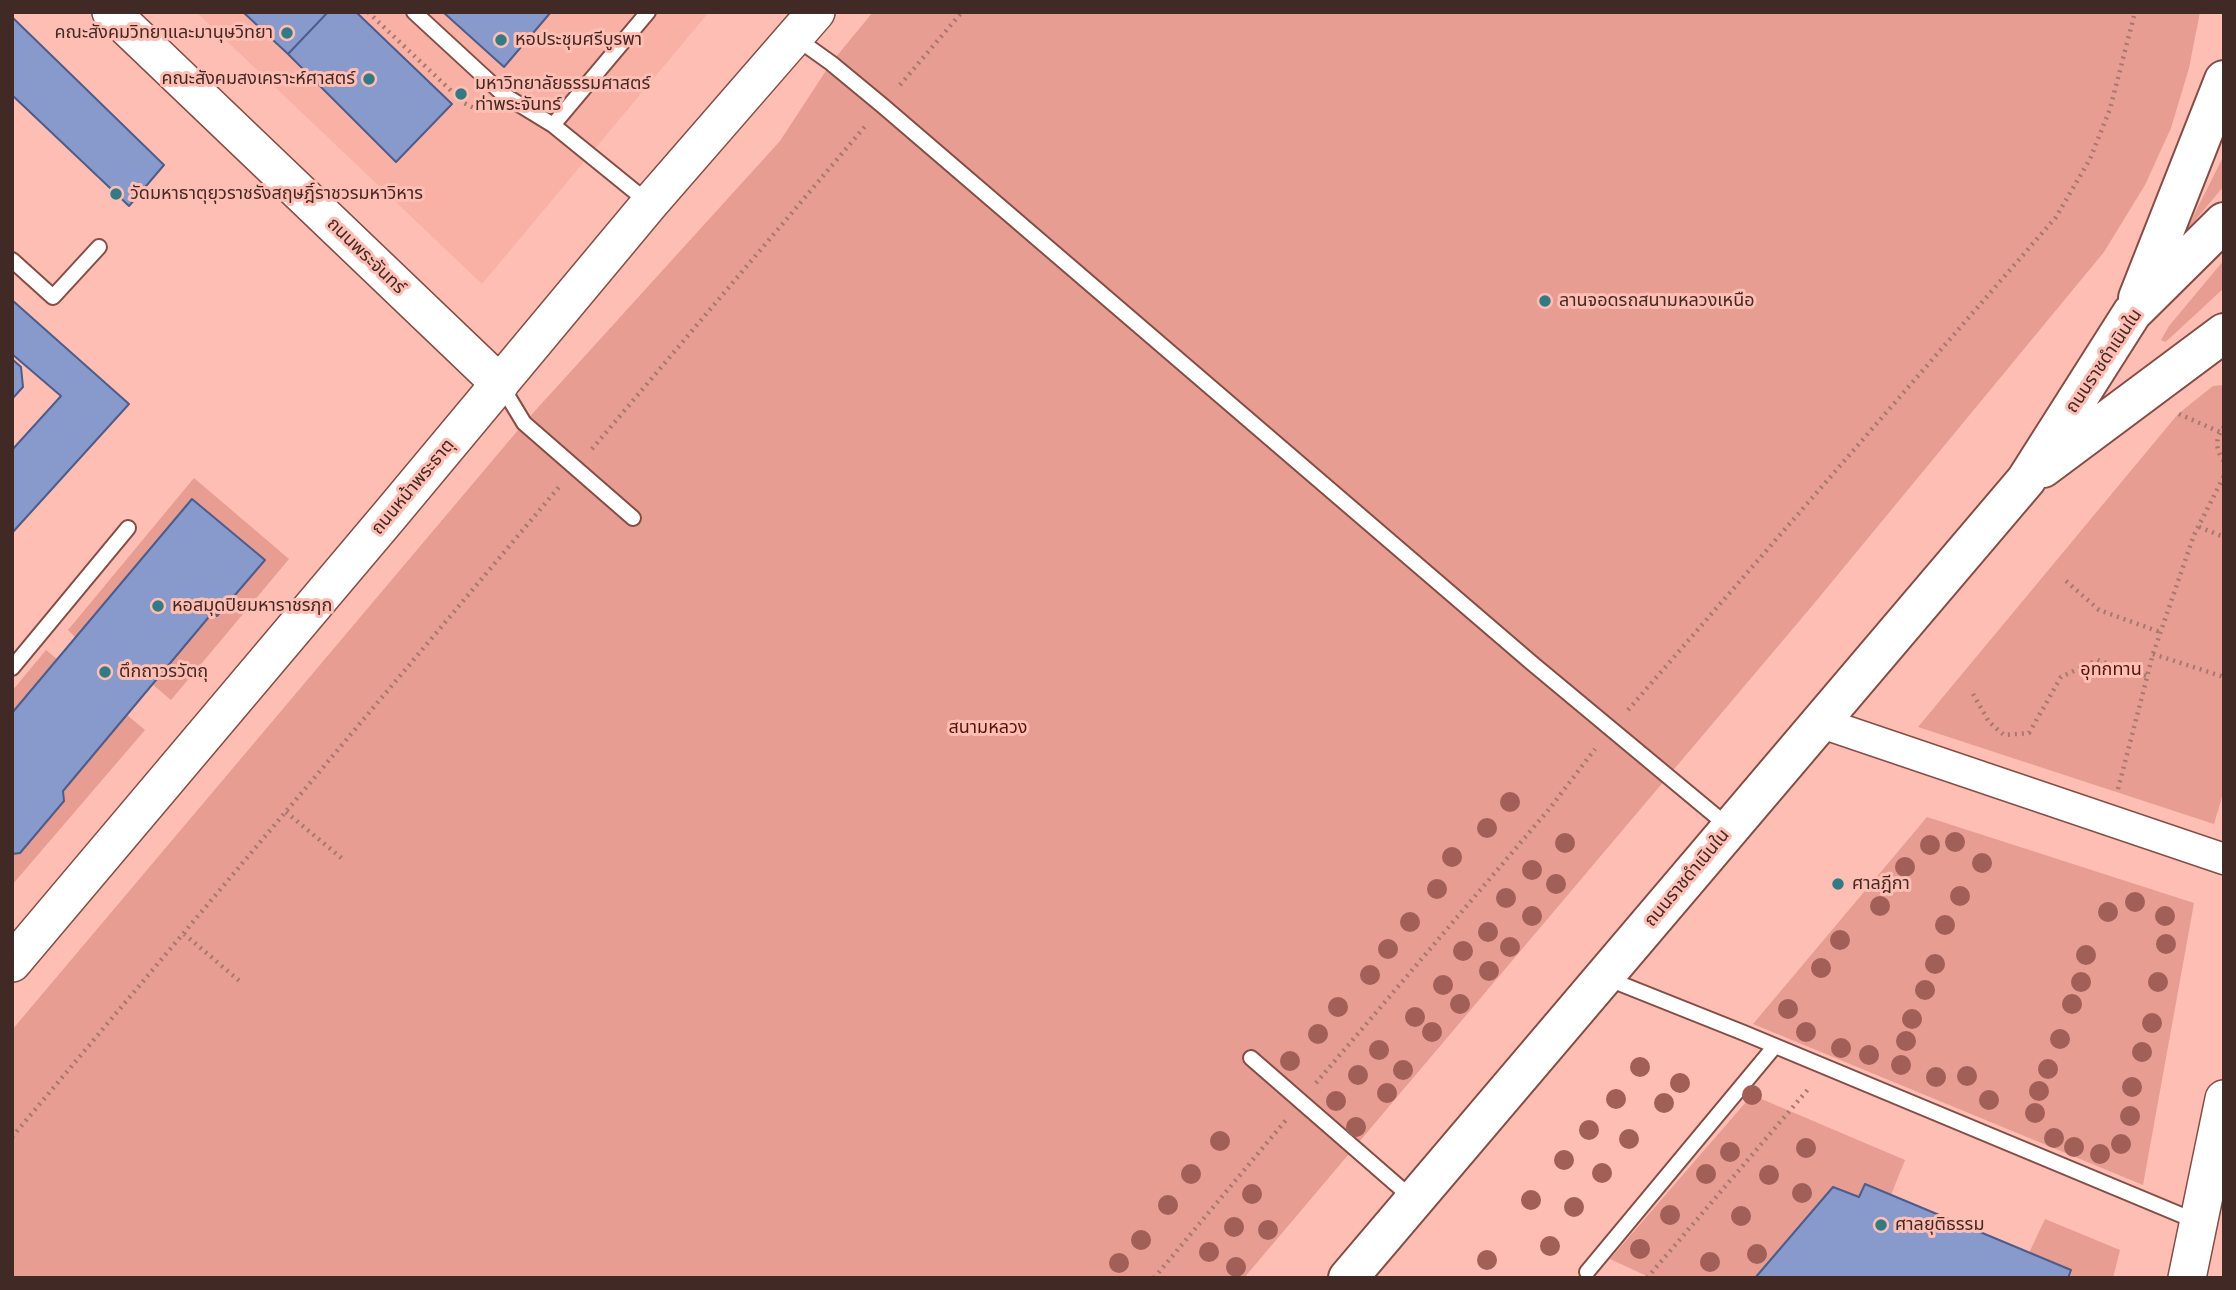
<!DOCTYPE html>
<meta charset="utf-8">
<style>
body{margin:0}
#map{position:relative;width:2236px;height:1290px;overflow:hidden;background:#ffbeb3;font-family:Rubik,sans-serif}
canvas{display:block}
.frame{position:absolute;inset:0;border:14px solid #412925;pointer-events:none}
</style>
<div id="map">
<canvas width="2236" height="1290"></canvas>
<div class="frame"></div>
</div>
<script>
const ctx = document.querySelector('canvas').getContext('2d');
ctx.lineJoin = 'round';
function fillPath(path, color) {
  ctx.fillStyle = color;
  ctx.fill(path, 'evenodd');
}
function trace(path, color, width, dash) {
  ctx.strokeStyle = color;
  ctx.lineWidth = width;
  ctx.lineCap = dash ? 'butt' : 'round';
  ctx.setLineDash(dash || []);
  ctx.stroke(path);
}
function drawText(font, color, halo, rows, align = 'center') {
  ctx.font = font + ' Rubik,"Noto Sans Thai",sans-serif';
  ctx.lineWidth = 6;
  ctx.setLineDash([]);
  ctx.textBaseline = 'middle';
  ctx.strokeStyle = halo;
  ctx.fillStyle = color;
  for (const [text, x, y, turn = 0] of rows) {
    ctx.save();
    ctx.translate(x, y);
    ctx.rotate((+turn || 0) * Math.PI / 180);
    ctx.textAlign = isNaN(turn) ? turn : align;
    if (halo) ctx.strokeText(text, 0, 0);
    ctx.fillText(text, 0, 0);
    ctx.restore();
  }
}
fillPath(new Path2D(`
 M196 12H709L482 284Z`), '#f9b1a5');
fillPath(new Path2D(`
 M873 12H2200L2189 68 2171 128 2145 185 2104 252 1812 606 1244 1278H12V1030L524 423 780 141 831 63Z
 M2224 155V186L2186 231Z
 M2224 260V288L2170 338 2165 342 2161 340 2169 326Z
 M2224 385V790L2214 824 1918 727 2178 414 2213 386Z
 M194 478 289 559 171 700 152 684 213 612 218 615 264 560 192 499 76 638 68 630Z
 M46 650 57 659 12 713V691Z
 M127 715 145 730 12 885V854L20 852 64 802 63 791Z
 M1927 817 2194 903 2143 1185 1753 1024Z
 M1752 1095 1905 1160 1891 1195 2029 1253 2045 1219 2120 1250 2113 1278H1651L1610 1259Z`), '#e79d91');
const building = new Path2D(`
 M243 12H328L288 54Z
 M328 12H356L452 104 396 162 288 54Z
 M443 12H551L504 67Z
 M12 17 164 165 129 206 12 95Z
 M12 300 129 404 12 533V450L61 396 12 354Z
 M12 359 21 367 23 387 12 399Z
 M192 499 265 560 217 616 213 612 63 791 64 801 20 853 12 854V713Z
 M1865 1184 2071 1270 2068 1278H1755L1833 1187 1859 1197Z`);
fillPath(building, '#889acc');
trace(building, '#4d5c8a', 2);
const service = new Path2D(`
 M414 12 504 95 553 125 649 203
 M796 38 831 63 883 106 1533 664 1729 827
 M553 125 648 12
 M12 260 53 297 99 247
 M501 385 524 423 633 518
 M12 668 128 528
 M1606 978 1744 1033 2198 1222
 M1251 1058 1413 1199
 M1587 1272 1775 1046`);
const minor = new Path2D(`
 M1819 722 2224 859`);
const tertiary = new Path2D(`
 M111 12 500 384
 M12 963 390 515 650 203 816 12
 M2187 1278 2224 1099`);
const secondary = new Path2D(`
 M2138 298 2224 80
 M2043 468 2224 333
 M1348 1278 2026 480 2132 313 2224 222`);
trace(service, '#854d45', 18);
trace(minor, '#854d45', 33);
trace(tertiary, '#854d45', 40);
trace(secondary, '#854d45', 42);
trace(new Path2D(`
 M368 12 464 103 480 111
 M900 85 962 12
 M2179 414 2220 432
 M2224 427C2215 438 2215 449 2224 461
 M592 449 867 124
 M2199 527 2224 537
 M2066 581 2099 610 2160 632
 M2153 654 2224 677
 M1973 694 1989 722 2004 735 2029 733 2061 677 2097 660 2147 676
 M1628 710 2056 217 2090 159 2110 109 2135 12
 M2118 789 2153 654 2194 535 2224 476
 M286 812 345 861
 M184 934 242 983
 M1316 1083 1550 808 1595 749
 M12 1137 559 487
 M1154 1278 1286 1120
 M1647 1278 1810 1087`), '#a67870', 4.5, [2, 5]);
trace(service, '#fff', 14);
trace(minor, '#fff', 30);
trace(tertiary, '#fff', 37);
trace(secondary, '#fff', 38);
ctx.fillStyle = '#a25f57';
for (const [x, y] of [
 [1510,802],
 [1487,828],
 [1955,842],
 [1565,843],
 [1930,845],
 [1452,857],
 [1982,863],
 [1905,867],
 [1532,870],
 [1556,884],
 [1437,889],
 [1960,896],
 [1506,898],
 [2135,902],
 [1880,906],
 [2108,912],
 [1532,916],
 [2165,916],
 [1410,922],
 [1945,925],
 [1488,932],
 [1840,940],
 [2166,944],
 [1510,947],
 [1388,949],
 [1463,951],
 [2086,955],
 [1935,964],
 [1821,968],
 [1489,971],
 [1370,975],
 [2081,982],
 [2158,982],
 [1443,985],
 [1925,990],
 [1460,1004],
 [2072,1004],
 [1338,1007],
 [1788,1009],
 [1415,1017],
 [1912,1019],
 [2152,1023],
 [1432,1032],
 [1806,1032],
 [1318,1034],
 [2060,1039],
 [1906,1041],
 [1841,1048],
 [1379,1050],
 [2142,1052],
 [1869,1055],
 [1290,1061],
 [1901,1065],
 [1640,1067],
 [2048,1069],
 [1403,1070],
 [1358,1075],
 [1967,1076],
 [1936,1077],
 [1680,1083],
 [2132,1087],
 [2039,1091],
 [1387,1093],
 [1752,1095],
 [1616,1099],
 [1989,1100],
 [1336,1101],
 [1664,1103],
 [2035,1113],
 [2130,1116],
 [1356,1127],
 [1589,1130],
 [2054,1138],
 [1629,1139],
 [1220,1141],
 [2121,1144],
 [2074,1147],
 [1806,1148],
 [1730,1152],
 [2100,1154],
 [1564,1160],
 [1602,1173],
 [1191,1174],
 [1706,1174],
 [1769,1175],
 [1802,1193],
 [1252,1194],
 [1531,1200],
 [1168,1205],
 [1574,1207],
 [1670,1215],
 [1741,1216],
 [1234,1227],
 [1268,1230],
 [1141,1240],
 [1550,1246],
 [1640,1249],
 [1209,1252],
 [1757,1254],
 [1487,1260],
 [1710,1262],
 [1119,1263],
 [1236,1267]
]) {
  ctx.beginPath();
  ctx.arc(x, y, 10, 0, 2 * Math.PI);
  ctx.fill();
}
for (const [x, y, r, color] of [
 [287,33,7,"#337a85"],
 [501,40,7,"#337a85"],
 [369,79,7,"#337a85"],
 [461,94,7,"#337a85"],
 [116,194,7,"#337a85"],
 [1545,301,7,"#337a85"],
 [158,606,7,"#337a85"],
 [105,672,7,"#337a85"],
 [1838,884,7,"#337a85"],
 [1881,1225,7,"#337a85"]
]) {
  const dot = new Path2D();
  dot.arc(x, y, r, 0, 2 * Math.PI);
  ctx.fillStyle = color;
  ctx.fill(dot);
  trace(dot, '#ffbeb3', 2.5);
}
drawText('18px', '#412925', '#ffbeb3', [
 ["คณะสังคมวิทยาและมานุษวิทยา",273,33,"right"],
 ["หอประชุมศรีบูรพา",515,40],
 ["คณะสังคมสงเคราะห์ศาสตร์",355,79,"right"],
 ["มหาวิทยาลัยธรรมศาสตร์",475,84],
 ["ท่าพระจันทร์",475,105],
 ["วัดมหาธาตุยุวราชรังสฤษฎิ์ราชวรมหาวิหาร",130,194],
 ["ลานจอดรถสนามหลวงเหนือ",1559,301],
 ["หอสมุดปิยมหาราชรฦก",172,606],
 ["ตึกถาวรวัตถุ",119,672],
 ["ศาลฎีกา",1852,884],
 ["ศาลยุติธรรม",1895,1225]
], 'left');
drawText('18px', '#412925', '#ffbeb3', [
 ["ถนนพระจันทร์",366,256,44],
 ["ถนนราชดำเนินใน",2104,361,-56],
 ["ถนนหน้าพระธาตุ",413,487,-50],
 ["ถนนราชดำเนินใน",1687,878,-50]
]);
drawText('18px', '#56120c', '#ffbeb3', [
 ["อุทกทาน",2111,670],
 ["สนามหลวง",988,728]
]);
</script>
